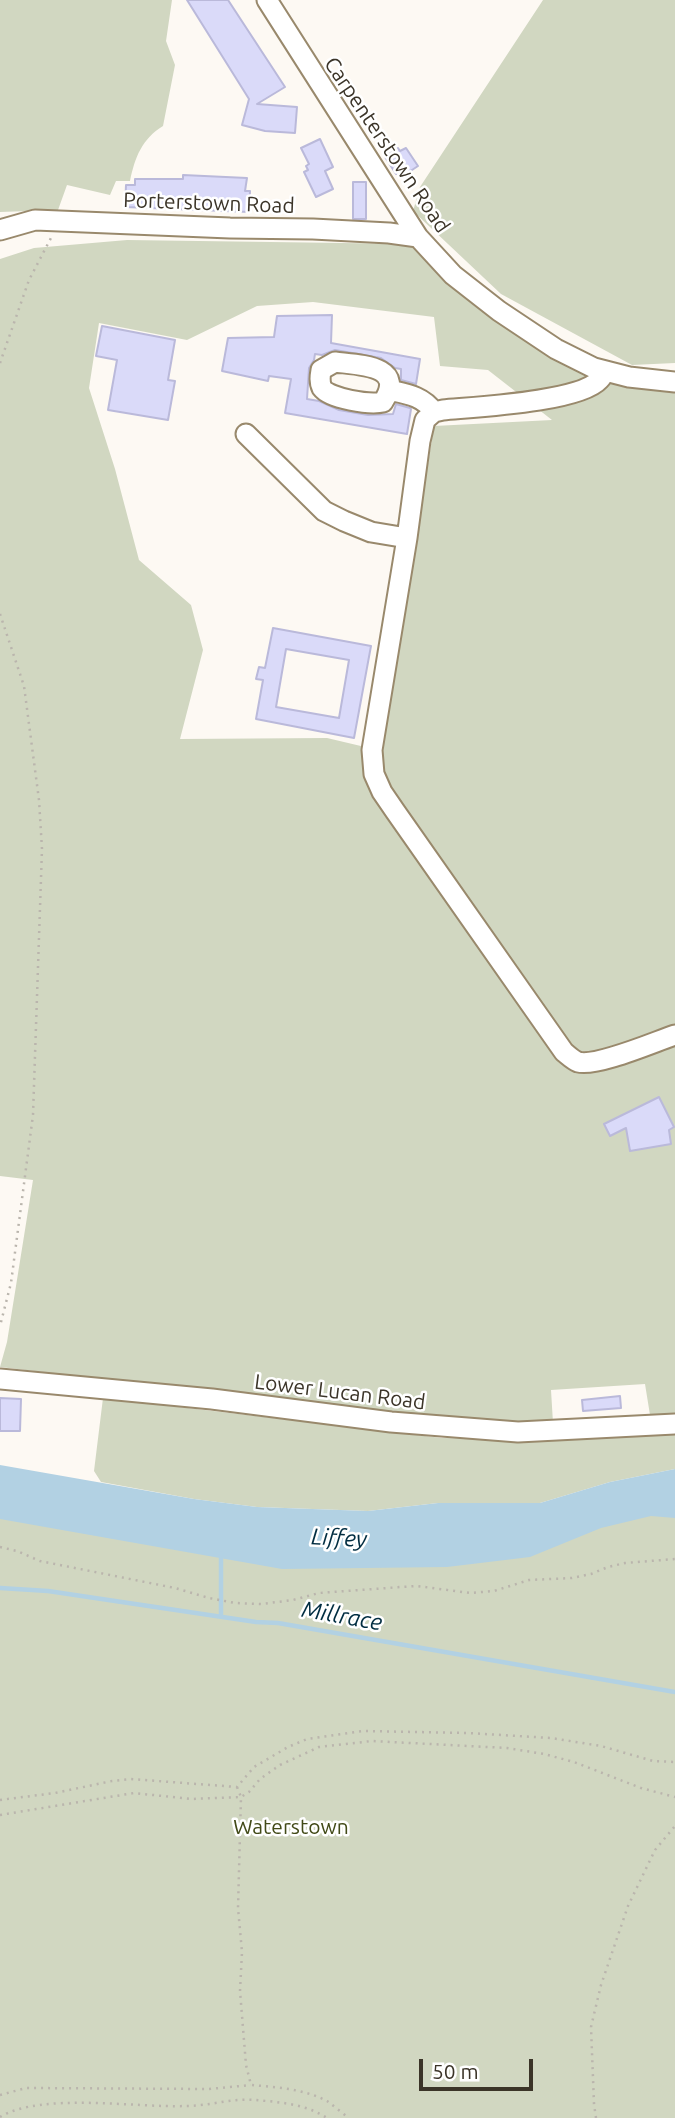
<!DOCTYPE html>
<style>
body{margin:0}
#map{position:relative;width:675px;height:2118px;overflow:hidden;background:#fdf9f3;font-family:Ubuntu,sans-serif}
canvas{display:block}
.scale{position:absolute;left:419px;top:2059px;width:114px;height:32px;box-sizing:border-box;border:4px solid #3b3428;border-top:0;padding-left:9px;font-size:21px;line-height:24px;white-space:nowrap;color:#3b3428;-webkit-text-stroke:5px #fff;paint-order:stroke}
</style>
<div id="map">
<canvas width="675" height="2118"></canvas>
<div class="scale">50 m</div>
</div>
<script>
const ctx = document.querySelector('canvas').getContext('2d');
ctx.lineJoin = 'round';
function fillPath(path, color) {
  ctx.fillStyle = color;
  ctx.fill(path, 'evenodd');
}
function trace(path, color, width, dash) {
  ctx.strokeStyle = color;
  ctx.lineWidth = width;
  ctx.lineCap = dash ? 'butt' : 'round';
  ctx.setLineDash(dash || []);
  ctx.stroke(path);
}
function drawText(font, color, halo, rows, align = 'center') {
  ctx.font = font + ' Ubuntu,sans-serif';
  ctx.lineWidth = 5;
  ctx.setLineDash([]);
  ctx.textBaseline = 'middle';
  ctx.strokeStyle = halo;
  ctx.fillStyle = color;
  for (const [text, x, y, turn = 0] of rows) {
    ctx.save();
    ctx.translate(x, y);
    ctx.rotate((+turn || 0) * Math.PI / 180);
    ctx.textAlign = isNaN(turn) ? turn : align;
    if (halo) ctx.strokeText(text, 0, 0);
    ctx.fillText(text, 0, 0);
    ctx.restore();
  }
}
fillPath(new Path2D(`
 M0 0H172L166 41 175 65 163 126C142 139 135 157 130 181H116L110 195 67 185 58 210 0 212Z
 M543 0H675V363L632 365 501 294 413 211 420 187Z
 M127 240 414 244 552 355 675 387V1415H650L645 1384 551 1390 553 1423 445 1419 0 1367 7 1342 33 1180 0 1176V259L34 248ZM313 302 434 317 440 366 488 370 552 420 434 426 382 751 327 738 180 739 203 650 191 605 139 560 115 469 89 388 99 323 187 340 257 306Z
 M103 1398 442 1438 556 1439 675 1432V1469L610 1482 540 1503H438L368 1511 257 1507 194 1499 101 1482 94 1471Z
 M675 1491V2118H0V1496L221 1532Z`), '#d1d7c1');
fillPath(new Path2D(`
 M0 1465 194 1499 257 1507 368 1511 438 1503H540L610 1482 675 1469V1518L651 1516 601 1528 530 1557 447 1567 282 1569 0 1519Z`), '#b2d1e3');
trace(new Path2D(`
 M221 1554V1616
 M0 1588 48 1591 256 1622 278 1623 675 1692`), '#b2d1e3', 4.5);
const building = new Path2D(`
 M187 0H228L285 87 257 104 297 107 295 133 265 131 242 125 249 99Z
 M320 139 333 167 325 171 333 189 316 197 304 172 308 170 306 166 309 164 301 148Z
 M398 148 400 151 406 148 418 166 406 174 403 169 396 174 385 157Z
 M183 175 247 178 245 191H250L249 212 125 207 126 185H135V179H183Z
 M353 182H366V219H353Z
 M332 315 331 343 420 359 416 384 401 380V369L395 368 381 358 335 350 322 355 315 354 314 360 309 368 307 399 319 401 339 410 368 415 393 414 396 404 410 408 411 409 407 434 285 413 291 379 269 376 268 381 222 371 228 338 274 337 277 316Z
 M102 326 175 340 168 380 175 381 168 420 108 410 117 360 96 356Z
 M273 628 371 646 354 738 256 719 263 680 256 679 259 667 265 668ZM286 649 349 660 339 718 276 707Z
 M659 1097 674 1127 669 1130 671 1144 630 1151 626 1128 610 1136 604 1124Z
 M620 1396 621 1408 583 1411 582 1400Z
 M0 1398 21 1399 20 1431H0Z`);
fillPath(building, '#dadaf9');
trace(building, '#bab9da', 2);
const minor = new Path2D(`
 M267 0 418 237 453 275 499 311 556 349 594 368 629 377 675 382
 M0 230 35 220 230 228 313 229 389 233 418 237
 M335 362C359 365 407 365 383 402 370 405 330 399 322 388 319 382 320 376 321 370Z
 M605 371C603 374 602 378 599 380 579 402 474 407 443 410L434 412 425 420 420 441 407 538 372 750 374 774 382 792 395 811 564 1052C569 1056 573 1060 578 1062 597 1067 654 1042 675 1035
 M389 390C407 394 423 396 434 412
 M246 434 324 511 344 521 371 532 407 538
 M0 1379 212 1399 391 1422 518 1432 675 1424`);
trace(minor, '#99896c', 23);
trace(new Path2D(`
 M0 363 29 280 52 236
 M0 614 24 686 39 800 42 849 33 1115 11 1283 0 1326
 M0 1547 17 1551 40 1561 175 1588 209 1598 235 1603 261 1604 293 1600 319 1593 401 1587 417 1586 470 1593 494 1591 529 1580 572 1578 591 1574 608 1567 625 1563 675 1559
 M237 1787 241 1797 238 1908 242 1952 240 1991 246 2065 251 2085C276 2087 304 2089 327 2101 334 2106 342 2113 349 2118
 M0 1800 55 1793 112 1781 131 1779 237 1787 254 1767 288 1747 307 1739 363 1731 468 1733 551 1738 601 1746 653 1761 675 1762
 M0 1815 134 1793 191 1799 241 1797 249 1792 260 1779 280 1765 319 1747 372 1741 507 1748 544 1754 574 1762 641 1788 675 1797
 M0 2095 26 2088 209 2089 251 2085
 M0 2117C41 2092 136 2108 186 2106 209 2106 232 2098 255 2100 279 2102 306 2104 327 2118
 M596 2118 594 2104 591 2027 601 1985 628 1906 655 1850 675 1826`), '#bab5ad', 2.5, [2, 5]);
trace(minor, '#fff', 19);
drawText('21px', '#3b3428', '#fff', [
 ["Carpenterstown Road",387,145,56],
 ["Porterstown Road",209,203,2],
 ["Lower Lucan Road",340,1392,7]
]);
drawText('21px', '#424a18', '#fff', [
 ["Waterstown",291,1827]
]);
drawText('italic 23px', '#012d41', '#fff', [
 ["Liffey",339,1538,3],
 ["Millrace",342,1616,10]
]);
</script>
